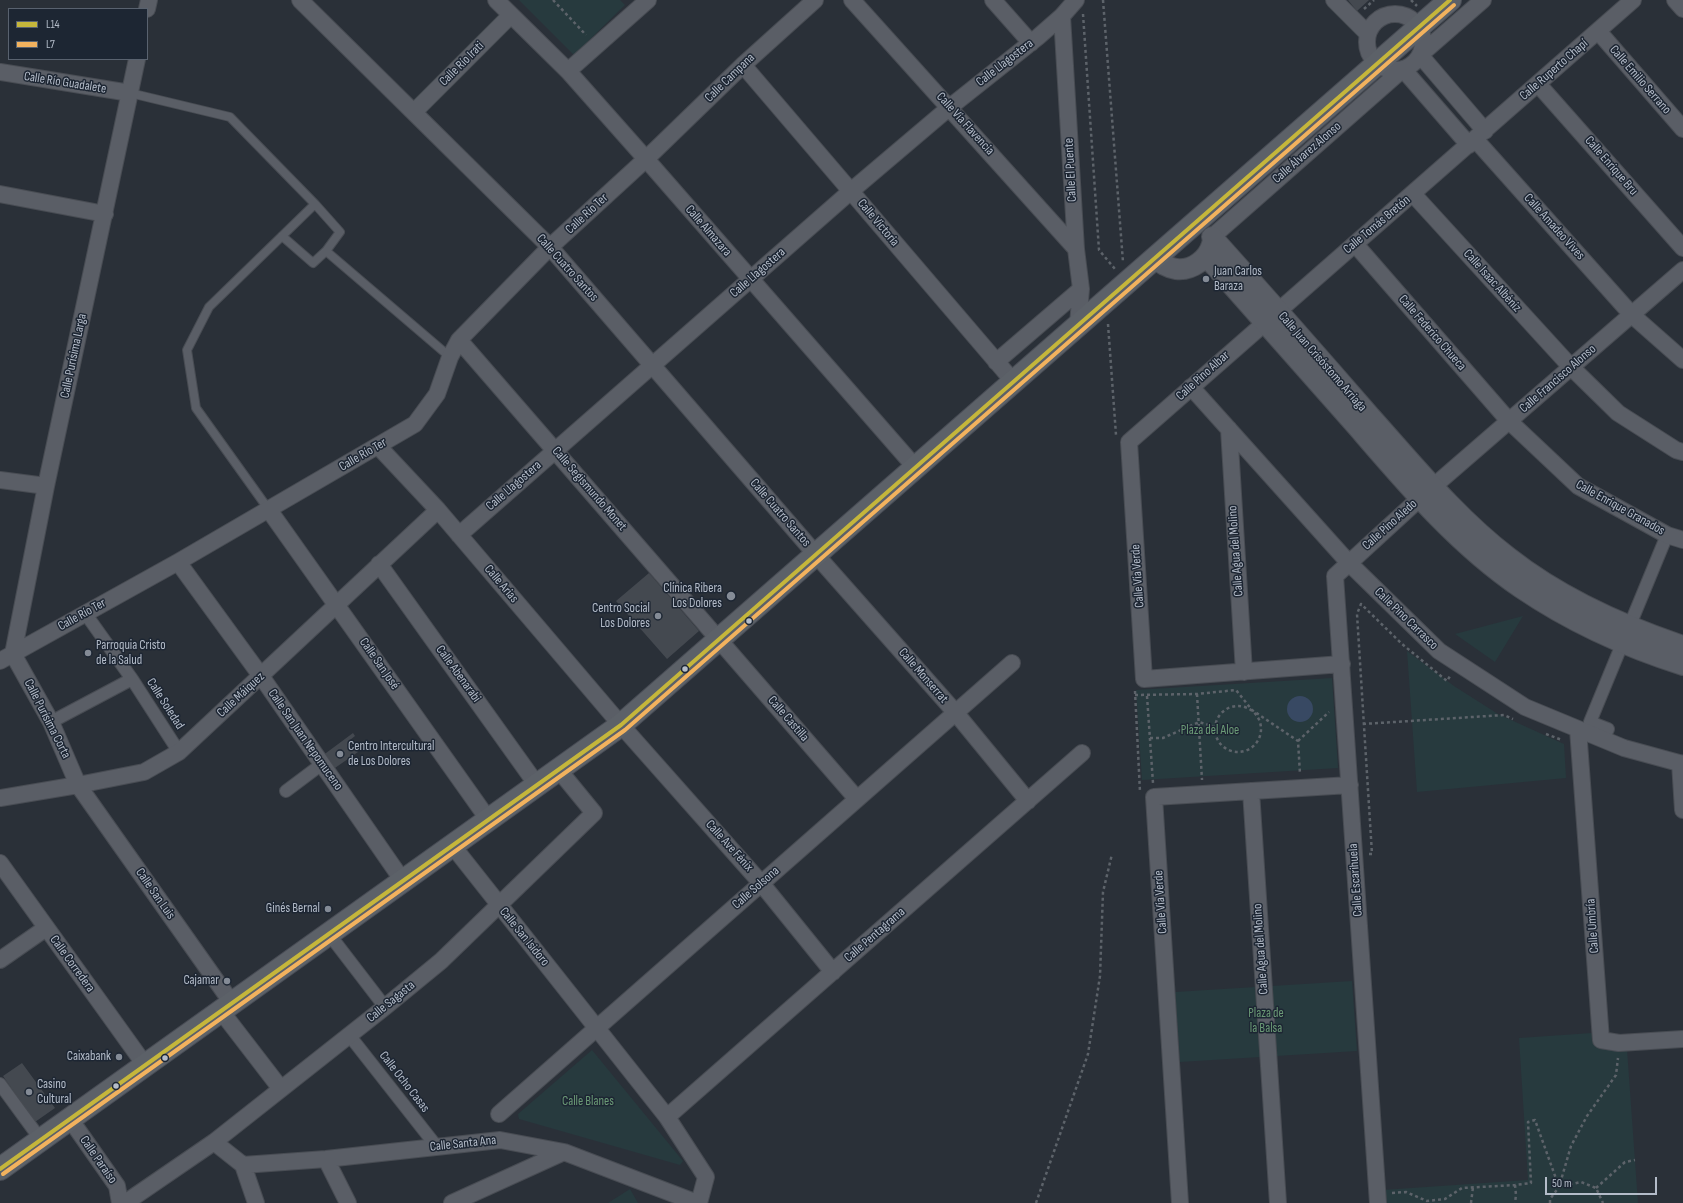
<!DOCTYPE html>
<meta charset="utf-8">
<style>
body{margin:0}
#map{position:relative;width:1683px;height:1203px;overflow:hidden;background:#2a3038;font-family:"Sofia Sans Condensed",sans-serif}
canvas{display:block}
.legend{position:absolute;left:8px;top:8px;width:140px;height:52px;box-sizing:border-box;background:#1d2633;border:1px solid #59626f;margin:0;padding:5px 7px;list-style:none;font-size:12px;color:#b4bcc9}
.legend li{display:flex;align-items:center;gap:8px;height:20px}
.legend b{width:20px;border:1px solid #59626f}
.scale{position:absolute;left:1545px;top:1177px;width:112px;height:18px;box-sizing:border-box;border:2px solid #b4bcc9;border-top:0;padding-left:5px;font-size:12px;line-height:14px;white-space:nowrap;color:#b4bcc9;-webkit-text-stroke:3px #1d2633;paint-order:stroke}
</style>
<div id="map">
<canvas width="1683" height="1203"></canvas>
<ul class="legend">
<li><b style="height:5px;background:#c5b63b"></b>L14</li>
<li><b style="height:5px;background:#f2b25e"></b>L7</li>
</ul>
<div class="scale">50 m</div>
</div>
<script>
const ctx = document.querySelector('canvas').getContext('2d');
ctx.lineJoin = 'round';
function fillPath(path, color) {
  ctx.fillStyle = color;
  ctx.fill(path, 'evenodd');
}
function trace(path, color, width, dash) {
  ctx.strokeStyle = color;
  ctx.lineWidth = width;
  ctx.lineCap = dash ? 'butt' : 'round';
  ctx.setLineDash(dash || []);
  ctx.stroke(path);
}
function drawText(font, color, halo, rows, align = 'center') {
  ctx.font = font + ' "Sofia Sans Condensed",sans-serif';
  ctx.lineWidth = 3;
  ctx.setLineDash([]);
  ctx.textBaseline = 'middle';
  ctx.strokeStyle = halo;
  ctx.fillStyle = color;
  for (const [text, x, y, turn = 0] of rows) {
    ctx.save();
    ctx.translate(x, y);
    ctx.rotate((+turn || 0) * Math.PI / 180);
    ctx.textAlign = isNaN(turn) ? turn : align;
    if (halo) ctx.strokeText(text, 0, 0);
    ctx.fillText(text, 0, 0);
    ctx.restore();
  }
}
fillPath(new Path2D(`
 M519 0H620L625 5 574 55Z
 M1523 616 1495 662 1455 634Z
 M1407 651 1454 686 1498 714 1564 744 1566 778 1417 792Z
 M1332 678 1338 768 1142 780 1136 690Z
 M1352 981 1357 1051 1180 1062 1175 992Z
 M1592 1033 1597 1042 1627 1049 1638 1203H1384L1383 1190 1528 1180 1519 1038Z
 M592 1050 683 1161 680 1165 519 1119 518 1114Z
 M630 1189 638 1203H608Z`), '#273a3e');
fillPath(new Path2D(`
 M1287 709a13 13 0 1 1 26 0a13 13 0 1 1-26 0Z`), '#384963');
fillPath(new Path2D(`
 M1348 0H1369L1357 11Z
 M649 573 699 631 667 659 616 601Z
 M353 733 355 736 350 740 358 752 332 770 322 756Z
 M22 1063 55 1108 35 1122 3 1076Z`), '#444950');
const service = new Path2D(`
 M130 93 230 117 315 204 209 307 187 350 196 408 269 510
 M315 204 340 232 326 251 450 357
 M282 236 313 263 326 251`);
const pedestrian = new Path2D(`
 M85 613 132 679 179 752
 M51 722 132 679
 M1603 740 1608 729 1590 722 1667 535
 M286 791 322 764
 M329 934 385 1007
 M349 1035 437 1147
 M0 1084 41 1140`);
const minor = new Path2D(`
 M300 0 550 247 825 565 955 712 1028 801
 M496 0 568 71 646 159 915 467
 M852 0 1076 249
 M993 0 1031 43
 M1334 0 1368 34
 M1483 0 1420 55 1485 131
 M1675 0 1683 9
 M147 9 149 0
 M1367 42a28 28 0 1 1 56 0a28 28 0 1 1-56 0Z
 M1062 16 1076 249 1081 289 1078 324
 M1598 31 1683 129
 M137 59 46 486 13 654 51 722 78 785 232 1003
 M743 65 1013 381
 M568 71 648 0
 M0 72 130 93
 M1538 84 1683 248
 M414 112 511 15
 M1475 139 1632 315 1683 360
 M0 194 105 214
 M1413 194 1571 367 1618 413 1676 450 1683 452
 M1212 237 1403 69 1469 145
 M1355 244 1509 421 1578 486 1667 535 1683 540
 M459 340 857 799
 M996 362 1081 289
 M1191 387 1349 563 1439 651 1525 707 1624 748 1683 764
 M1229 429 1244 672
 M378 446 438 510 621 725 761 883 833 972
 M0 480 46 486
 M269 510 488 819
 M459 535 851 191 950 107 1038 37 1062 16 1076 0
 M178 562 261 676 403 881
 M379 564 537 785
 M0 661 178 562 415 424 437 394 450 357 459 340 550 247 646 159 743 65 815 0
 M1342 664 1144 679 1129 442C1296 294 1466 148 1633 0
 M1578 729 1601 1040 1619 1043 1683 1039
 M1680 763 1683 810
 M1251 791 1278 1203
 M0 798 78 785 144 772 179 752 438 510
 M452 845 667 1117 706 1177 699 1203
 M0 863 145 1065
 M0 960 46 928
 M221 1011 281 1089
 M499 1114 1012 663
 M667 1117 1082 753
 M70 1119 117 1186 120 1203
 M214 1142 243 1165 256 1203
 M326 1159 348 1203
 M243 1165 326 1159 500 1140 564 1152 697 1203
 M125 1203 214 1142 385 1007 441 961 594 813 558 769
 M452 1203 564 1152
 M1180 1203 1154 797 1350 785
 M1378 1203 1335 576 1419 499 1683 270`);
const tertiary = new Path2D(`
 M1212 237C1265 296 1318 356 1370 416 1414 465 1456 517 1508 557 1560 598 1620 625 1683 646
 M1206 256C1257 314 1308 372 1359 429 1409 487 1458 545 1521 588 1571 622 1626 647 1683 665
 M1154 258C1161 263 1168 268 1176 269 1192 271 1208 259 1212 244`);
const primary = new Path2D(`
 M0 1169 621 725 1450 0`);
trace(service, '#484c53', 10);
trace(pedestrian, '#484c53', 14);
trace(minor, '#484c53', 18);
trace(tertiary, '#484c53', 22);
trace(primary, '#484c55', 24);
trace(new Path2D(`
 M553 0 586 35
 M1103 0 1123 262
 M1411 0 1417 6
 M1364 9 1374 0
 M1083 14 1099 250 1115 269
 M1108 324 1116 435
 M1135 691 1140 792
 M1197 694 1202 780
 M1135 695 1197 694 1236 690 1252 710 1298 741 1300 774
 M1147 696 1153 783
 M1215 729a23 23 0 1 1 46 0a23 23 0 1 1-46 0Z
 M1363 724 1504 715 1513 719
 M1546 734 1562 740
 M1150 738H1163L1199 722 1215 727
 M1298 741 1329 712
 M1369 854H1372L1357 614 1361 604 1402 644 1447 681 1450 676
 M1515 1185 1516 1195 1515 1203
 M1596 1188 1625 1162 1635 1160
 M1392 1193 1406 1192 1427 1201 1445 1199 1462 1188 1515 1185 1531 1183 1528 1122 1535 1120 1559 1187 1571 1146 1587 1116 1616 1075 1618 1058
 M1036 1203 1088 1054 1100 976 1103 892 1112 854
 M1471 1203 1473 1187
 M1550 1203V1199L1559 1187 1581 1182 1596 1188 1603 1203`), '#5d636a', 2.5, [3, 3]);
trace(service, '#5a5e66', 8);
trace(pedestrian, '#5a5e66', 12);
trace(minor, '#5a5e66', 16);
trace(tertiary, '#5a5e66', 20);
trace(primary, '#5c6168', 22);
trace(new Path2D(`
 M0 1169 621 725 1450 0`), '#c5b63b', 4);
trace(new Path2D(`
 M3 1174 625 730 1454 5`), '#f2b25e', 4);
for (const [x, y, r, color] of [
 [1206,279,4,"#848b96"],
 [731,596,5,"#848b96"],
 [658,616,4,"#848b96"],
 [749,621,3.5,"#b4bcc9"],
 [88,653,4,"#848b96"],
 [685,669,3.5,"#b4bcc9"],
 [340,754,4,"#848b96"],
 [328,909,4,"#848b96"],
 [227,981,4,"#848b96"],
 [119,1057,4,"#848b96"],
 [165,1058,3.5,"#b4bcc9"],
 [116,1086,3.5,"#b4bcc9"],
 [29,1092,4,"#848b96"]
]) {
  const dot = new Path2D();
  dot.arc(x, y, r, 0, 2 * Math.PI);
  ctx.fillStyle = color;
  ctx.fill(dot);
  trace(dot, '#1d2633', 1.5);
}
drawText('13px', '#b4bcc9', '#1d2633', [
 ["Calle Llagostera",1005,63,-38],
 ["Calle Río Irati",462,64,-45],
 ["Calle Ruperto Chapí",1554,70,-41],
 ["Calle Campana",730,78,-44],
 ["Calle Emilio Serrano",1640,80,49],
 ["Calle Río Guadalete",65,83,9],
 ["Calle Vía Flavencia",965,124,48],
 ["Calle Álvarez Alonso",1307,153,-41],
 ["Calle Enrique Bru",1611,166,49],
 ["Calle El Puente",1071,170,-93],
 ["Calle Río Ter",587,214,-43],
 ["Calle Victoria",878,223,50],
 ["Calle Tomás Bretón",1377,225,-40],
 ["Calle Amadeo Vives",1554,227,48],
 ["Calle Almazara",708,231,49],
 ["Calle Cuatro Santos",567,268,48],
 ["Calle Llagostera",758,273,-41],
 ["Calle Isaac Albéniz",1492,281,48],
 ["Calle Federico Chueca",1432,333,49],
 ["Calle Purísima Larga",74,356,-78],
 ["Calle Juan Crisóstomo Arriaga",1322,362,49],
 ["Calle Pino Albar",1203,376,-42],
 ["Calle Francisco Alonso",1558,379,-41],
 ["Calle Río Ter",363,455,-30],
 ["Calle Llagostera",514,486,-41],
 ["Calle Segismundo Monet",589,489,49],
 ["Calle Enrique Granados",1620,508,29],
 ["Calle Cuatro Santos",780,513,49],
 ["Calle Pino Aledo",1390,525,-42],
 ["Calle Agua del Molino",1236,551,-94],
 ["Calle Vía Verde",1138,576,-94],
 ["Calle Arias",501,584,50],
 ["Calle Río Ter",82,615,-29],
 ["Calle Pino Carrasco",1406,619,44],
 ["Calle San José",379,664,55],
 ["Calle Abenarabi",458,674,54],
 ["Calle Monserrat",923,676,49],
 ["Calle Máiquez",241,695,-43],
 ["Calle Soledad",165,704,57],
 ["Calle Purísima Corta",47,719,63],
 ["Calle Castilla",788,719,49],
 ["Calle San Juan Nepomuceno",305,740,55],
 ["Calle Ave Fénix",729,846,48],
 ["Calle Escarihuela",1356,880,-94],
 ["Calle Solsona",756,888,-41],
 ["Calle San Luis",155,894,55],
 ["Calle Vía Verde",1161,902,-94],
 ["Calle Umbría",1593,926,-94],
 ["Calle Pentagrama",875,935,-41],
 ["Calle San Isidoro",524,937,51],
 ["Calle Agua del Molino",1261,949,-94],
 ["Calle Corredera",72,964,54],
 ["Calle Sagasta",391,1002,-39],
 ["Calle Ocho Casas",404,1082,52],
 ["Calle Santa Ana",463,1144,-6],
 ["Calle Paraíso",98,1160,55]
]);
drawText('13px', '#b4bcc9', '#1d2633', [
 ["Juan Carlos",1214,272,"left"],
 ["Baraza",1214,287,"left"],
 ["Clínica Ribera",722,589],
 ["Los Dolores",722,604],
 ["Centro Social",650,609],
 ["Los Dolores",650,624],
 ["Parroquia Cristo",96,646,"left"],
 ["de la Salud",96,661,"left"],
 ["Centro Intercultural",348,747,"left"],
 ["de Los Dolores",348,762,"left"],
 ["Ginés Bernal",320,909],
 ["Cajamar",219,981],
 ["Caixabank",111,1057],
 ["Casino",37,1085,"left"],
 ["Cultural",37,1100,"left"]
], 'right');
drawText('13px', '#6b9a76', '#1d2633', [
 ["Plaza del Aloe",1210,731],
 ["Plaza de",1266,1014],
 ["la Balsa",1266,1029],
 ["Calle Blanes",588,1102]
]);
</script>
